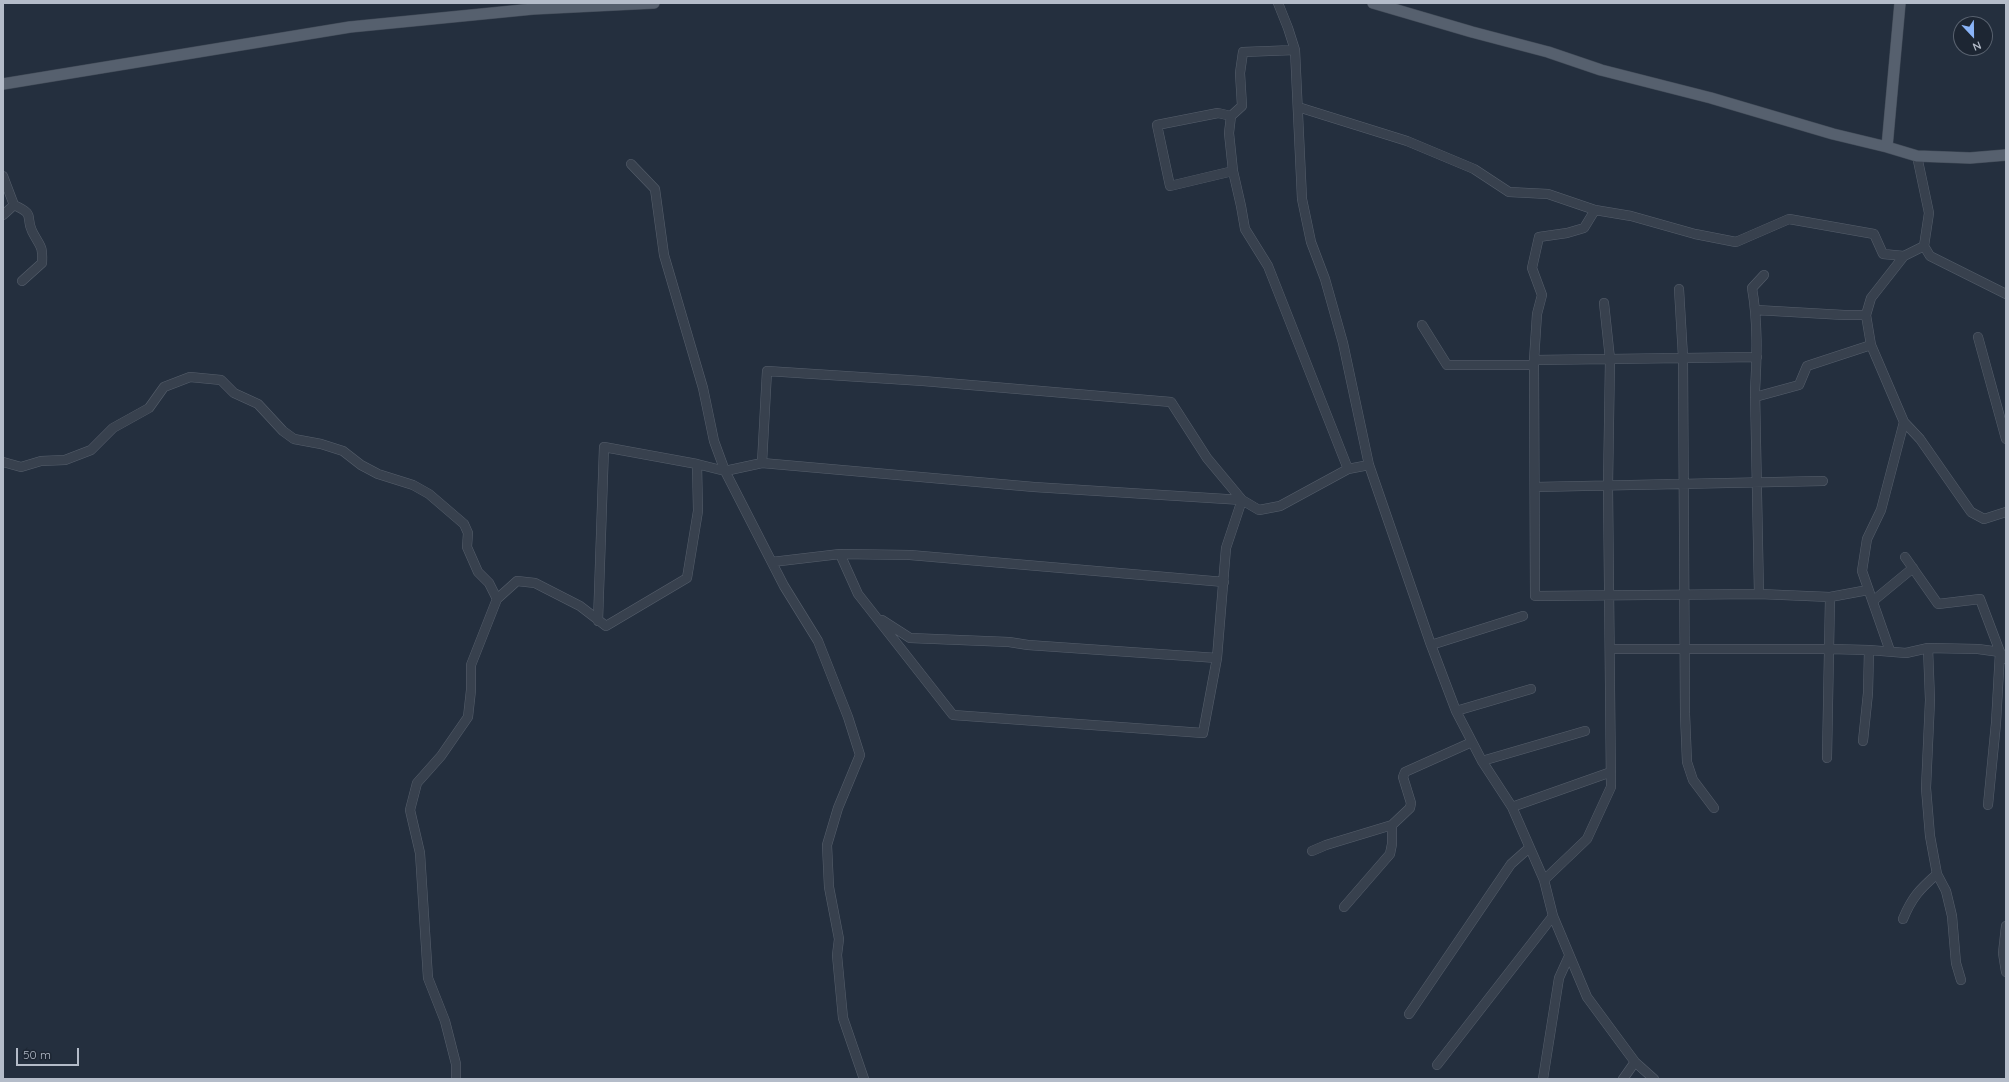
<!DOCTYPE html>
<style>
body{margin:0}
#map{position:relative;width:2009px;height:1082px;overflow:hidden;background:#242f3e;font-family:Quicksand,sans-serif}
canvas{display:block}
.frame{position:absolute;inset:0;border:4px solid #b4bcc9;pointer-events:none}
.north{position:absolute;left:1953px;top:16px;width:40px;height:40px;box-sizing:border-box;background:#1d2633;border:1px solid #59626f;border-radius:50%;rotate:158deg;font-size:11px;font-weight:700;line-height:16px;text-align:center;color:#b4bcc9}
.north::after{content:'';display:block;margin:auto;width:14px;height:18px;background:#8ab4f8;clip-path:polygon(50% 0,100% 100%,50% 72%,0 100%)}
.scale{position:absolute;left:16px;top:1048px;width:63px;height:18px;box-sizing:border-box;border:2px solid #b4bcc9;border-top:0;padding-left:5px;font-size:12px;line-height:14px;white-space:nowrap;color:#b4bcc9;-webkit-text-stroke:3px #1d2633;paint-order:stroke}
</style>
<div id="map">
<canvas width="2009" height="1082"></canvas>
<div class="frame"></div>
<div class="north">N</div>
<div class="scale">50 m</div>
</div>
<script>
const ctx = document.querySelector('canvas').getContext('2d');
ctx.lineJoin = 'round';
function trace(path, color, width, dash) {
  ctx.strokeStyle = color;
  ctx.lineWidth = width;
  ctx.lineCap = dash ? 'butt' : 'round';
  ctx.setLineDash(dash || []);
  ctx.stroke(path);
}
const minor = new Path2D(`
 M1278 3 1288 28 1295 50 1302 199 1311 242 1325 279 1343 343 1369 465 1431 645 1456 711 1482 761 1512 807 1544 880 1553 916 1587 997 1635 1062 1654 1079
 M1295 50 1243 52 1240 73 1242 106 1231 116 1229 133 1233 171 1241 206 1245 229 1268 266 1348 469
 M1298 107 1407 141 1474 169 1509 192 1548 194 1595 210 1631 216 1695 234 1736 242 1789 219 1874 234 1883 254 1904 256
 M1231 116 1218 113 1157 125 1170 186 1233 171
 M631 164 655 189 664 255 703 388 714 441 725 471 784 586 818 641 848 717 860 755 838 808 827 845 829 887 839 939 837 955 843 1018 864 1079
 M3 176 14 205C36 215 25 216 32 231 40 247 43 244 42 263L22 281
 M3 215 14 205
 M1924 246 1930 256 2006 294
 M1679 289 1683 357 1685 714 1687 762 1693 780 1714 808
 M1756 310 1844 315H1866
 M1422 325 1447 365H1534V360L1757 357
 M1978 337 2006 439
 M1534 360 1537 314 1542 295 1532 268 1539 237 1567 233 1584 228 1595 210
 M1534 365 1535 596 1759 594 1830 597 1868 590
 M1755 397 1799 385 1807 366 1871 345
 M1904 422 1920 439 1971 512 1984 519 2006 512
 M3 462 21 467 41 461 65 460 91 450 113 428 149 408 164 387 190 377 221 380 234 393 258 404 283 431 294 439 321 444 343 451 361 465 378 474 413 485 429 494 464 524 468 533 467 547 478 572 489 583 497 599 517 581 535 583 580 606 606 626 687 578 698 511 697 464
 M762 463 767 371 923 381 1171 402 1207 458 1242 500 1259 510 1280 506 1348 469 1369 465
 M1535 487 1823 481
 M1905 557 1938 604 1980 599 2000 652 2006 659
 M772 562 840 554 910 555 1224 582
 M1759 594 1755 391C1757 356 1758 322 1752 288L1764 275
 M1873 601 1913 568
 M882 620 910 638 1009 642 1028 645 1217 658
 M598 621 604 447 697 464 725 471 762 463 1034 487 1242 500 1226 548 1217 658 1203 733 953 715 858 594 840 554
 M1431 645 1523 616
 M1928 648 1930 700 1926 788 1930 836 1937 874 1946 891 1952 916 1956 963 1961 980
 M1611 649H1830L1869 650 1906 653 1928 648 1978 649 2000 652
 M1890 651 1862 571 1867 539 1881 510 1904 422 1871 345 1866 315 1871 298 1904 256 1924 246 1929 213 1917 156
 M1456 711 1531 689
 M1863 741 1868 693 1869 650
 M1827 758 1830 597
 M1482 761 1585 731
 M1988 805 1996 723 2000 652
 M1512 807 1611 772
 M1312 851 1326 845 1392 825 1410 808 1411 803 1403 777 1405 772 1472 742
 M1544 880 1587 839 1611 787 1608 486 1610 359 1604 303
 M1344 907 1390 854 1392 844V825
 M1903 919C1912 897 1920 889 1937 874
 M2006 926 2003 953 2006 972
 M1409 1014 1511 864 1529 848
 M1437 1065 1553 916
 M456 1079V1064L445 1021 428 978 420 853 410 810 417 783 441 756 468 717 471 690V665L497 599
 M1543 1079 1559 978 1569 956
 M1623 1079 1635 1062`);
const major = new Path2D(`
 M1373 3 1472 32 1548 52 1601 70 1711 98 1833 134 1887 147 1917 156 1970 158 2006 155
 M3 84 350 27 533 9 654 3
 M1887 147 1900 3`);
trace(minor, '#565f6c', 10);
trace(major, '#414a57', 12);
trace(minor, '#38414e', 9);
trace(major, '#56606e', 11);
</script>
